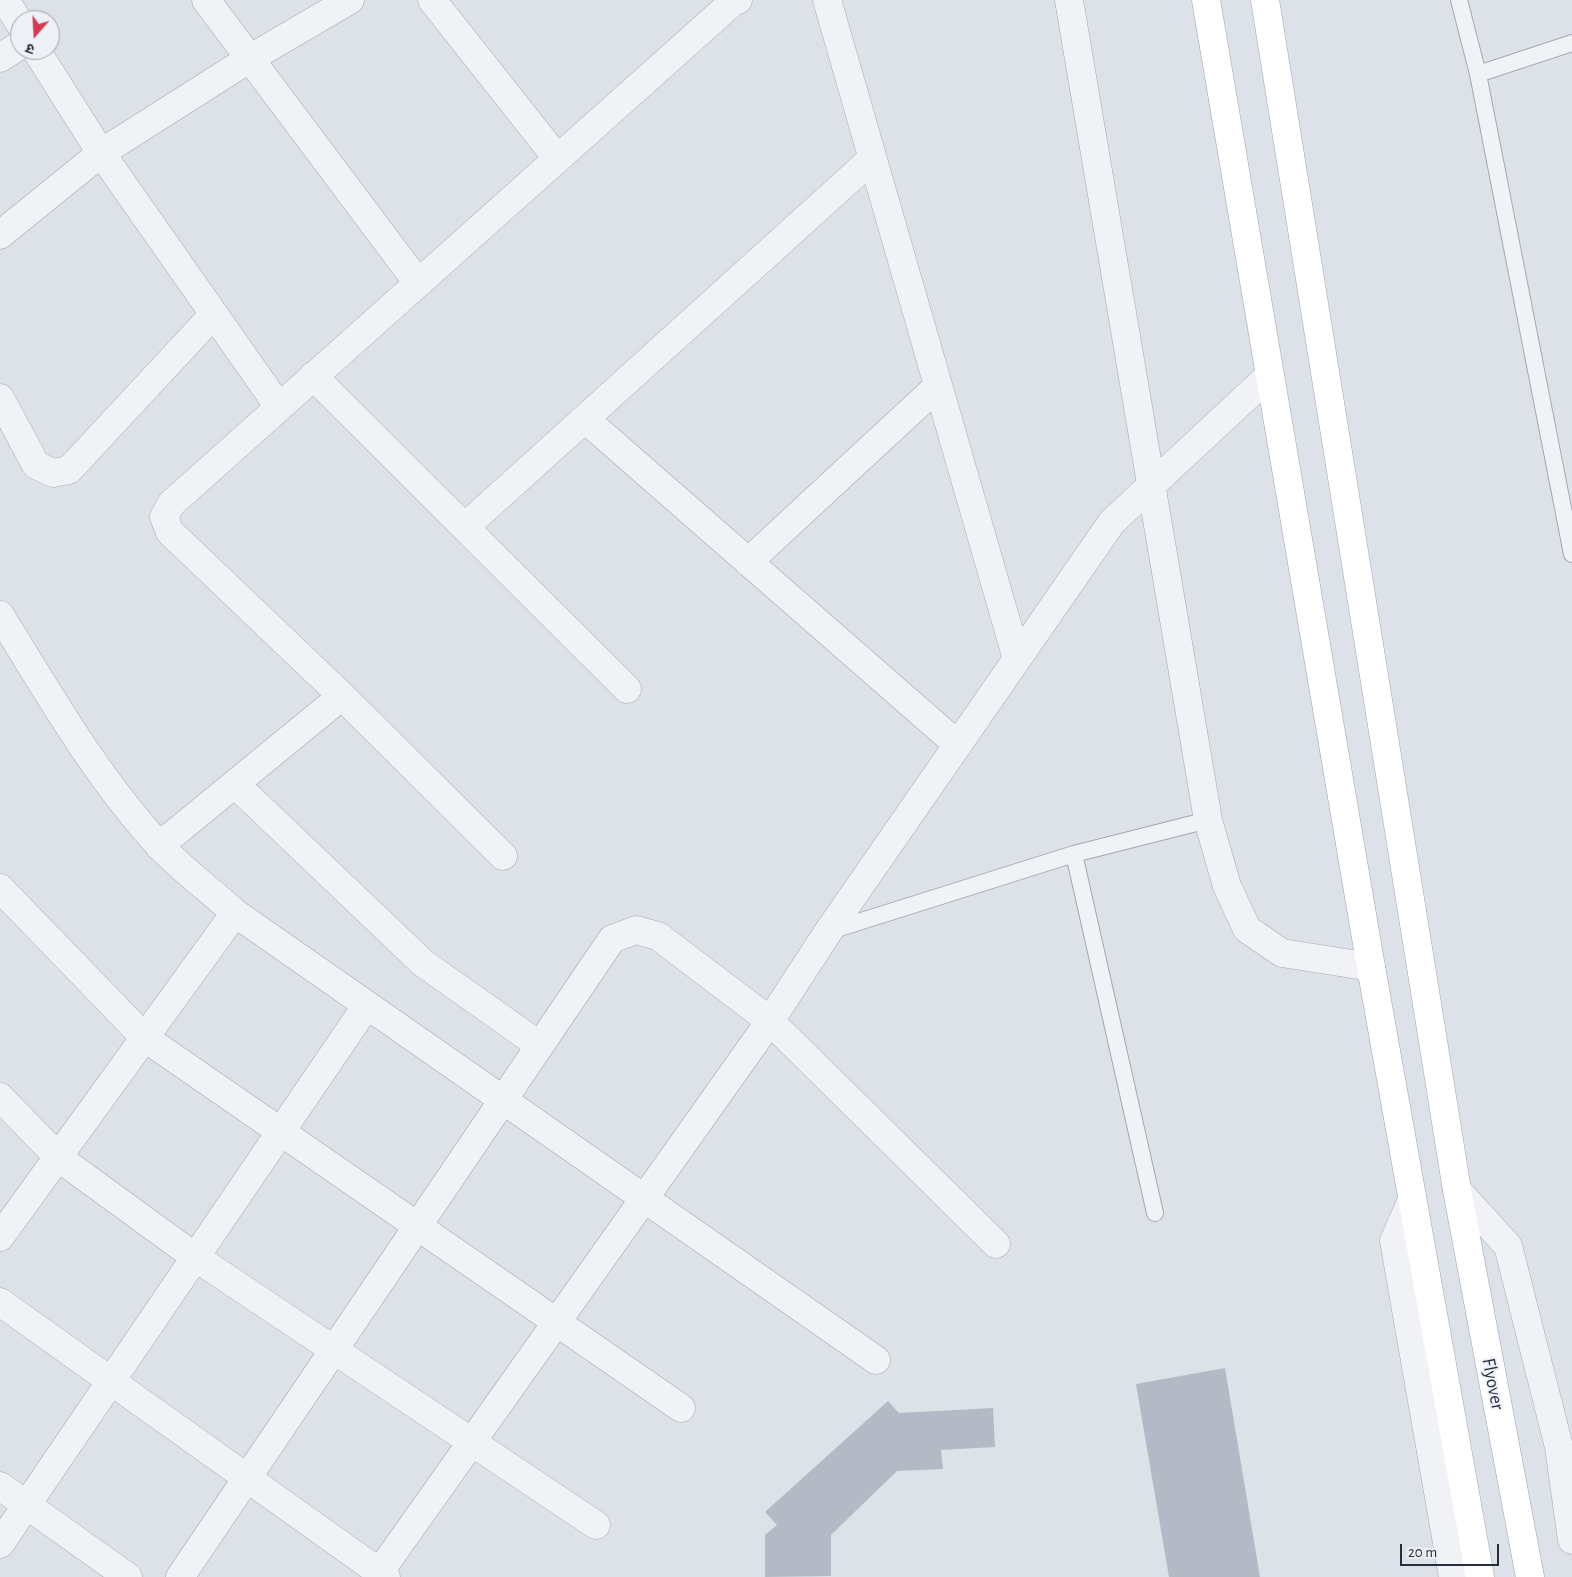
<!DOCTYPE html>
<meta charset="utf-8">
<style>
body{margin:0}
#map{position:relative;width:1572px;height:1577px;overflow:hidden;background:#dde1e8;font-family:"Alegreya Sans","Noto Sans Devanagari",sans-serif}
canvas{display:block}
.north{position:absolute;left:10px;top:10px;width:50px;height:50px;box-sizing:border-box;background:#edf0f5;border:1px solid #9da3ac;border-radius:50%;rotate:199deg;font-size:14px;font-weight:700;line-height:20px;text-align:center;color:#262f3f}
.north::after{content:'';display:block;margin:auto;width:18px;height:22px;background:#d53a4f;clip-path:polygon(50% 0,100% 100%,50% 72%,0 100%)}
.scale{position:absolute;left:1400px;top:1544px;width:99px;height:22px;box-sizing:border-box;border:2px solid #262f3f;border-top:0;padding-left:6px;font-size:15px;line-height:18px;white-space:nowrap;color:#262f3f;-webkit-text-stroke:4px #edf0f5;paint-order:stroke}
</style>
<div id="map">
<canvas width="1572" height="1577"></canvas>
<div class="north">उ</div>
<div class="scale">20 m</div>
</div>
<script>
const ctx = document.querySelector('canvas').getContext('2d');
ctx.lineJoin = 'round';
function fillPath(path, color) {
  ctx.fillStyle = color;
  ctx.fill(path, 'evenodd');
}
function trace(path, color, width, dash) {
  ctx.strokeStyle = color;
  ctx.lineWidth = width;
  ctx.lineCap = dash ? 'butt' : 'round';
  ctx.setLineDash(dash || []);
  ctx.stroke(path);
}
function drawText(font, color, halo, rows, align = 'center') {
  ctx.font = font + ' "Alegreya Sans",sans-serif';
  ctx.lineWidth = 4;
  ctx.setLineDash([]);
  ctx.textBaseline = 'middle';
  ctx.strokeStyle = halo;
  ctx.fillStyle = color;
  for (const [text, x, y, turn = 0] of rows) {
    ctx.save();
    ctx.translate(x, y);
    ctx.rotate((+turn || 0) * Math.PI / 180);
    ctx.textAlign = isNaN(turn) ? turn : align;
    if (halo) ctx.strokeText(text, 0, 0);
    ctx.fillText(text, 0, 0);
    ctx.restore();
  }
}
fillPath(new Path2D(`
 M1225 1368 1260 1577H1169L1136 1384Z
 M888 1401 899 1413 993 1408 995 1447 941 1450 943 1469 897 1471 831 1535V1576L765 1577V1535L777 1525 765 1512Z`), '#b4bac5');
const service = new Path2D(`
 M1459 0 1478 74
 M1572 43 1478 74 1572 554
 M1074 854 1155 1213
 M830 931 1074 854 1208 820`);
const minor = new Path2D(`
 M5 0 20 24
 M206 0 418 283
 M432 0 557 158
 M827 0 1017 659
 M1069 0 1208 820 1227 886 1247 929 1282 953 1371 967
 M36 50 101 153 279 407
 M0 58 20 45
 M0 235 101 153 249 59 350 0
 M313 376 627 689
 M0 398 36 465 53 473 69 470 214 314
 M585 419 958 745
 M465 527 872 159
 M748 562 938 386
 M0 615C49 694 95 775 158 844 181 869 210 890 235 913L876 1360
 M235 784 423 963 539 1045
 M159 846 342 696
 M503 856 342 696 170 532 164 517 171 504 733 2 738 0
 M0 888 145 1038 681 1408
 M0 1097 59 1158 195 1257 596 1525
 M1457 1190 1508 1246 1559 1447 1572 1540
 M1412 1200 1394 1241 1453 1577
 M0 1237 235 913
 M0 1302 386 1577
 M0 1486 128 1577
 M0 1544 367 1005
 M180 1577 612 939 636 930 658 936 770 1021 996 1244
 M376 1577 770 1021 828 932 1112 522 1270 375`);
const primary = new Path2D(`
 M1206 0 1371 967 1480 1577
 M1265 0 1457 1190 1530 1577`);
trace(service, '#a2a8b2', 18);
trace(minor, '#a2a8b2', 29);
trace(primary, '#9ca5b4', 29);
trace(service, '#f0f2f6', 16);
trace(minor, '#f0f2f6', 28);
trace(primary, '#fff', 28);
drawText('19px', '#262f3f', '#edf0f5', [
 ["Flyover",1493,1384,79]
]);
</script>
